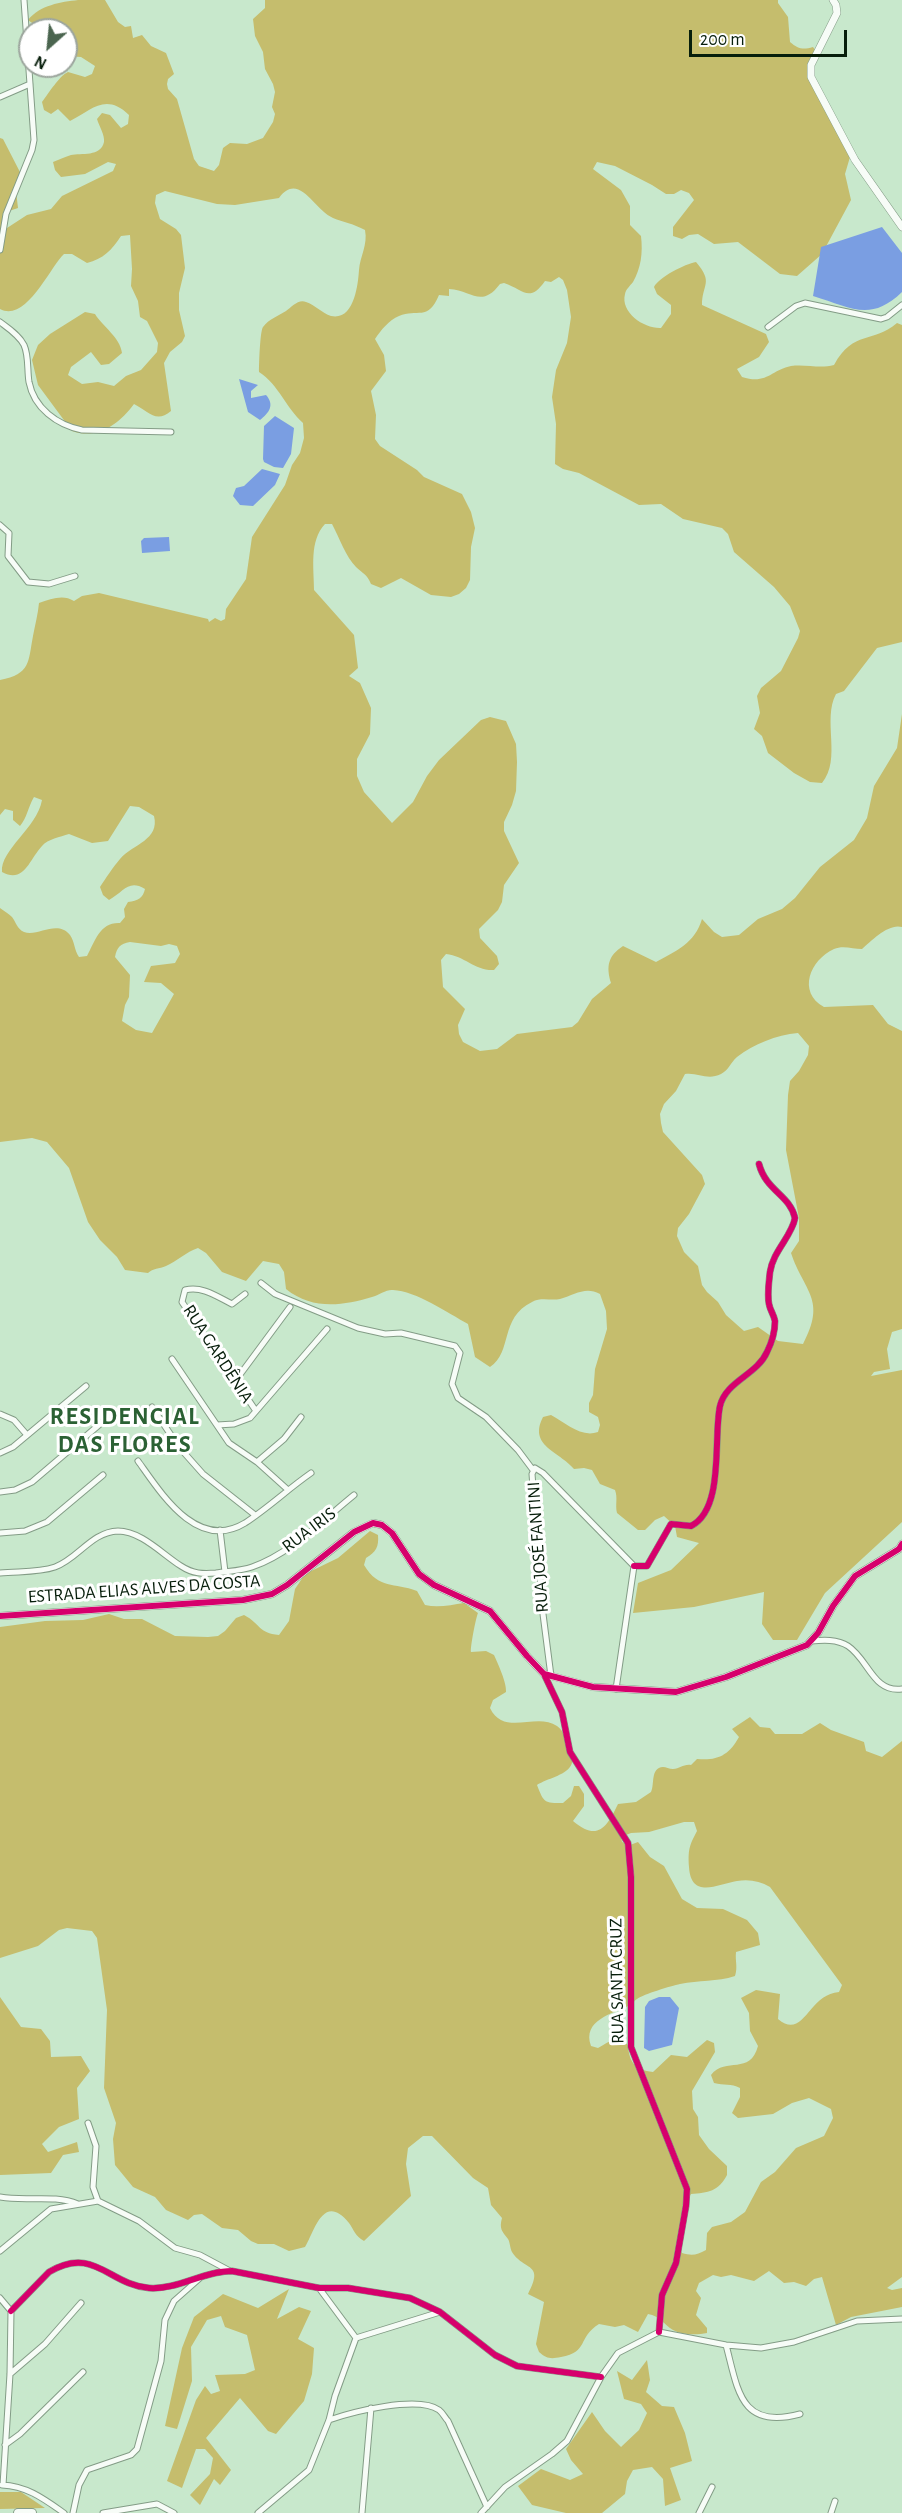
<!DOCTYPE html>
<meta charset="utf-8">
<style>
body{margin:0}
#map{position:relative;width:902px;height:2513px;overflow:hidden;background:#c8e8cc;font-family:"Alegreya Sans",sans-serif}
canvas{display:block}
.north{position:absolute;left:18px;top:18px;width:60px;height:60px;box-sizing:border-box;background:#fff;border:2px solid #9ca59d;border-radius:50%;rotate:207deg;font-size:16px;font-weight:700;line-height:24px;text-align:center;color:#071e0b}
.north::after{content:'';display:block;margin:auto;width:21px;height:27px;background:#4b654f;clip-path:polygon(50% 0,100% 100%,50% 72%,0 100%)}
.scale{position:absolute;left:689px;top:30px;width:158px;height:27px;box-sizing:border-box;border:3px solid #071e0b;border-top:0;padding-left:8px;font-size:18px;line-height:21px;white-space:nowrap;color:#071e0b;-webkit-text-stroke:4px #fff;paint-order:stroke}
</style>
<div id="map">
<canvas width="902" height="2513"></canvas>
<div class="north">N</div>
<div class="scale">200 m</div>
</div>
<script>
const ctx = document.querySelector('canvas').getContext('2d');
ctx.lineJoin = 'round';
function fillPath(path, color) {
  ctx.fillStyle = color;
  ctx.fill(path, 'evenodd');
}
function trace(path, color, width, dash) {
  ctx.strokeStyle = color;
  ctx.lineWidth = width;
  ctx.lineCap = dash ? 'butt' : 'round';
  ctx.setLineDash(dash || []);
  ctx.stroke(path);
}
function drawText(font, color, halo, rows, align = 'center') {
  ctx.font = font + ' "Alegreya Sans",sans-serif';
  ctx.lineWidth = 6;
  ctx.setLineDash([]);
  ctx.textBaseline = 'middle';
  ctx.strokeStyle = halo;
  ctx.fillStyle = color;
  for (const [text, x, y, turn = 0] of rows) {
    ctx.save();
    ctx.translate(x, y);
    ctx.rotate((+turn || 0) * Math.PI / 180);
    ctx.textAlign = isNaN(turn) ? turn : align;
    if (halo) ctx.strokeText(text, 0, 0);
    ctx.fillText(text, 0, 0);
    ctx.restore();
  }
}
fillPath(new Path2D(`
 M78 0H105L118 22 125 27 131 26 133 38 142 35 151 46 166 53 174 74 168 79 167 84 168 89 177 99 194 159 199 166 214 171 219 165 223 148 230 143 247 144 263 138 273 122 275 114 272 107 275 92 273 84 265 69 263 52 255 36 253 19 265 8V0H778V3L788 17 790 42C798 49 803 50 813 47L818 54 807 75 850 157 845 174 851 200 822 254 797 276 780 274 738 242 714 244 698 234 689 235 682 239 673 236V227L694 200 689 193 681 190 674 194H666L652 185 615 166 597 162 593 169 621 190 630 206V225L641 236C643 253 641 268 633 282 630 286 626 289 625 294 620 313 645 329 661 328L671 314V305L657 294 654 287C659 277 685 264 696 262 714 283 702 284 702 305L766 334 769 342 759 357 737 369 742 377C767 385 771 370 791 366 806 364 820 369 834 365 854 329 873 344 897 323L902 325V642L877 648 844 691 836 694C822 720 842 759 822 783L810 782 794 773 768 753 762 736 754 729 760 713 757 696 761 688 781 671 798 638 800 631 790 606 774 587 734 552 728 534 722 528 683 519 661 504 639 505 579 473 563 469 555 464 556 424 552 397 556 370 567 343 571 317 567 290 563 280 559 277 551 282 545 281C529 304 523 289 504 283L500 284C481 309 472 290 449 289V296L439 295C428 322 417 308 399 316 389 320 381 330 375 339L384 355 386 371 371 391 376 415 375 439 380 446 417 470 424 477 462 494 471 512 475 528 471 547 470 580 466 588 459 594 451 597 431 595 401 578 381 588 371 584C367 574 362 573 356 567 346 557 339 537 332 524H325C309 541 314 568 314 590L354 635 358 668 349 676 360 683 371 708 370 734 357 759V776L364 792 392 823 413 802 427 776 439 760 481 720 490 717 506 721 516 744 517 762 516 791 512 805 504 822V831L519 863 504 885 502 902 498 910 479 929 480 938 497 956 499 964 494 970C475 971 465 956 446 954L441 960 443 987 465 1009 458 1025 459 1034 463 1042 480 1051 497 1049 517 1034 572 1027 578 1022 592 999 611 983C606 966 608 956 623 946L656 962C676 951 695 943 702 919L714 932 722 937 739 935 758 919 782 909 795 898 820 867 854 840 867 818 874 786 897 748 902 714V927C889 923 872 940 862 949 853 949 843 945 834 949 810 960 797 992 824 1007L873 1005 888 1024 902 1031V1329L892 1332 887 1349 890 1369 874 1372 871 1376 902 1370V1522L825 1593 797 1640H773L762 1624 764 1592 694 1607 633 1613 638 1583 671 1570 699 1543 677 1537 675 1526 664 1516 655 1520 645 1530H638L617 1513C615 1505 618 1498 615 1490L600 1484 592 1470 584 1468 574 1469C559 1451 528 1446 543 1417L551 1415C566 1423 581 1438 598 1432L600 1425 598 1417 589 1412V1403L593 1395 595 1369 607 1329 606 1311 600 1294C585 1286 575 1295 560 1299 551 1301 541 1297 532 1302 499 1318 513 1352 490 1367L475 1357 468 1324C448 1313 416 1291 393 1290 387 1289 379 1295 372 1297 342 1306 312 1310 286 1289L284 1272 279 1264 263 1261 246 1281 222 1272 206 1253 198 1248C186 1252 177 1261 166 1266 159 1269 153 1268 148 1273L125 1270 117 1257 100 1240 88 1222 69 1168 47 1142 32 1138 0 1142V908C4 911 9 914 12 917 16 922 17 929 24 932 38 937 57 919 70 935 75 942 74 950 79 957L87 956C95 941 100 922 120 923L125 917 124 909 128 902C138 901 143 898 145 889 128 879 124 892 109 900L103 895 100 887C106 878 113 867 120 859 133 844 160 840 154 816L139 807 130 806 108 841 92 843 69 834C60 837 48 839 42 846 29 860 24 884 2 872 0 850 37 828 42 800L34 797C28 807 27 818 20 826L13 820V811L5 809 0 815V680C31 674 28 662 33 636 35 625 38 614 39 603 51 599 63 594 74 601L82 596 99 593 208 619 209 622 215 618 221 621 225 619 226 609 246 579 252 537 285 485 292 465 300 453 304 438 303 423C286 408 279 385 259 372 259 364 260 331 263 327 269 319 278 316 286 311 292 307 298 299 306 302 315 305 322 313 331 316 354 321 358 285 359 270 360 256 368 245 365 230 354 224 343 222 333 218 314 210 299 171 279 198L235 205 217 204 165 191 156 195 155 203 160 219 176 229 181 235 185 268 179 293V310L185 336 182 342 170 352 164 363 171 411C156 424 148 411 134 404 119 424 98 440 72 431L38 385 32 360 38 345 50 334 85 312 95 314C103 327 120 337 122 353L109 364 101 365 91 352 71 367 68 375 82 384 98 382 114 386 126 376 141 370 157 352 158 343 147 321 140 317 138 301 131 286 132 269 130 235 121 236C112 250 103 259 87 263L72 254H64C50 267 26 323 0 309V138L3 139 22 176 16 191 18 208 3 213 2 221 7 228 27 215 51 209 62 196 113 171 116 164 108 162 85 174 61 177 55 170 53 162C59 160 64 157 71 155 81 153 101 157 104 142 105 135 99 126 97 119L102 113 110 115 121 128 128 124 129 115C105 92 91 111 70 121L58 109 51 114 44 110 42 102C49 93 59 76 68 72L85 77 92 74 95 66 81 57 66 56V30H52V27C43 27 35 26 28 20 40 5 61 2 78 0ZM130 942 161 946 169 944 177 946 180 954 175 963 151 966 144 982 161 983 174 994 152 1033 136 1030 122 1021 125 1005 129 997 130 975 115 957C117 947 120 944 130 942ZM798 1033 809 1046 808 1055 799 1071 790 1081 788 1095 786 1150 799 1218V1241L791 1253C804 1292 827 1299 803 1344L778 1341 758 1327 744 1331 726 1315 718 1302 707 1292 702 1285 698 1266 684 1252 677 1236 678 1228 689 1214 705 1184 702 1175 663 1132 661 1123 660 1114 664 1104 676 1091 685 1074C698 1072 707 1081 721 1074 729 1070 730 1063 737 1057 754 1044 776 1035 798 1033Z
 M370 1531 378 1535C379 1547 376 1552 366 1558L364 1565C379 1590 394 1582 417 1591L425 1605C438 1608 451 1605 464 1603L478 1613C476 1617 470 1648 471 1652L486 1651 494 1655C498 1664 507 1683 506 1692L493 1700 490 1708C504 1737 536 1712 557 1726 564 1731 566 1739 569 1746 583 1774 553 1775 537 1785 544 1803 544 1803 563 1803L571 1796 574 1786H579L584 1794V1806L573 1821C598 1842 607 1827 618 1804L636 1802 651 1792C655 1784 650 1768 663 1767 666 1767 669 1769 673 1769 680 1769 683 1764 691 1765L697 1759C718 1761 729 1755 739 1737L732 1729 750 1717 760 1727 770 1728 775 1734H802L820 1723 831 1730 864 1742 866 1751 882 1757 902 1741V2277L887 2288 892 2290 902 2288V2307L851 2317 836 2325 822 2277 814 2279 806 2286 794 2282 784 2283 769 2271 754 2281 731 2275 721 2277 713 2275 699 2283 696 2291 701 2298 696 2315 707 2328V2333C697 2335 682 2335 673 2330 663 2324 660 2316 648 2314L638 2332 624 2325 615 2327 599 2324C577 2338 589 2352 561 2357 551 2359 547 2359 539 2352L536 2344 544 2302 528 2294C545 2262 524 2271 512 2252 510 2248 510 2242 508 2239 502 2231 499 2229 502 2218L491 2205 488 2188 473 2178 432 2136H423L408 2148 406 2164 411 2196 364 2241C355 2236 354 2230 349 2223 323 2191 314 2233 305 2247L289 2251 274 2244H258L251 2241 238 2230 222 2228 202 2214 194 2215 188 2220 166 2210 155 2197 133 2187 115 2165 113 2139 116 2123 104 2088 107 2010 97 1938 92 1931 67 1928 59 1930 38 1946 0 1958V1627L45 1621 83 1620 109 1614 124 1619H142L175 1636 208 1637 218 1636 225 1631 236 1618 244 1615C261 1624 258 1633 279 1635L289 1621 295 1589 305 1574 338 1558ZM684 1822H694L697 1831C689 1846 688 1850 689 1867 691 1900 718 1884 737 1881 749 1879 760 1881 770 1887L842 1985 839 1992C808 1994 804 2041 778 2019L780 1994 756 1990 741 1998 749 2013 750 2031 758 2046C750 2076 726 2056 711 2075L714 2083C724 2086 731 2083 740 2088V2097L732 2113 738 2118 773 2114 792 2103 809 2098 831 2109 833 2118 824 2136 796 2148 775 2172 761 2182 745 2212 731 2222 712 2227 707 2233 706 2250C697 2255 692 2256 682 2253L679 2246 686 2203 691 2194C708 2193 719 2191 727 2175V2166L709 2149 699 2135 698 2117 693 2109 692 2091 715 2052 714 2043 707 2040 687 2057 671 2055 653 2072C635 2070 629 2062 628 2045 617 2035 610 2041 598 2048L591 2046C582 2020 612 2014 630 2005 638 2001 630 2004 637 1999 644 1994 671 1986 680 1984 699 1980 717 1982 735 1976 738 1967 735 1961 736 1952L760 1945 758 1933 747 1920 723 1909 697 1908 682 1899 664 1866 650 1857 638 1842 630 1845 622 1842 621 1837 631 1833 649 1832Z
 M0 1997 21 2027 41 2029 50 2041 51 2057 81 2056 90 2071 77 2088 79 2119 59 2127 42 2144 48 2152 77 2142 79 2152 63 2155 51 2173 0 2175Z
 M289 2289 277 2319 299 2307 311 2311 298 2339 314 2348 312 2374 304 2401 276 2434 268 2431 240 2398 206 2438 231 2470 220 2485 214 2479 200 2505 190 2495 210 2474 213 2458 205 2449H196L182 2488 167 2481 196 2400 205 2386 211 2394 220 2391 215 2375 245 2374 255 2370 247 2335 225 2327 221 2316 207 2320 191 2347 192 2381 177 2429 165 2426 182 2348 194 2317 223 2294 258 2308Z
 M647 2360 650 2380 646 2392 662 2406 674 2407 685 2433 692 2461 670 2468 681 2500 665 2506 663 2479 652 2467 633 2470 627 2481 625 2494 602 2513H566L532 2505 518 2486 541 2469 570 2480 583 2474 571 2460 566 2449 592 2412 605 2431 621 2447 639 2430 647 2413 641 2404 624 2399 617 2371 632 2380Z
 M0 2492H21L45 2508 0 2509Z`), '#c5bd6d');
fillPath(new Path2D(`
 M882 227 902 253V292C870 323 850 307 813 296L821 247Z
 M239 379 258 385 251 391V398L266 395C275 405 269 413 260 420L248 412Z
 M275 416 294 428 291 454 283 468 274 467 264 462 263 459 264 426Z
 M262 469 280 474 275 485 253 506 240 505 233 496 236 488 244 486Z
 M169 537 170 551 142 553 141 541 144 538Z
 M659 1997H670L679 2008 672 2045 649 2051 644 2048 645 2007 649 2001Z`), '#7a9ee2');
const minor = new Path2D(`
 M0 97 30 84
 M0 250 6 214 32 150 34 140 24 0
 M0 322C8 328 19 335 24 345 29 356 27 370 29 382 34 408 57 425 82 430L171 432
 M768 327 796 306 805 303 881 319 887 317 902 305
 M0 525 9 533 8 556 28 582 49 584 75 576
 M261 1283 275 1294 358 1328 385 1334 401 1333 455 1346 460 1353 452 1384 458 1398 486 1417 518 1450 533 1470
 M245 1294 232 1304C216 1296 203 1286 185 1290L182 1302 256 1411
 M172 1359 229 1443 257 1462 287 1489
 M236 1380 290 1307
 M152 1407 179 1447 203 1474 255 1515
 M0 1414 14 1420 27 1435
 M217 1425 234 1424 250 1418 327 1329
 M0 1453 13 1447 86 1386
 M138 1461C161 1493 197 1552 245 1523 268 1508 288 1489 311 1473
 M257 1462 284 1439 301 1417
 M0 1492 15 1490 32 1482 113 1413
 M220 1530 225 1572
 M0 1533 25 1531 47 1522 103 1475
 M634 1566H647L671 1524 691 1526C725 1509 713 1437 720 1406 726 1381 757 1375 767 1352 771 1344 775 1331 775 1321 774 1315 770 1310 769 1304 767 1294 769 1282 770 1272 773 1251 792 1236 795 1218 790 1195 766 1191 759 1164
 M0 1573C18 1571 38 1573 55 1567 78 1559 91 1532 118 1531 141 1531 162 1554 181 1566 193 1574 203 1574 216 1573 228 1571 241 1571 252 1567 290 1554 323 1520 354 1495
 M811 1641C823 1640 837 1639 848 1646 869 1660 873 1693 902 1689
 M544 1674 562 1712 570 1752 628 1843 631 1877V2047L687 2189 686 2206 676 2263 662 2295 659 2332
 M551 1676 543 1614 532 1474 535 1468 543 1473 634 1566
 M616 1689 634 1566
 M88 2123 96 2146 93 2187 98 2201
 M0 2197C26 2202 53 2194 78 2204
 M0 2251 51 2209 98 2201 139 2221 175 2248 200 2255 230 2271
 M0 2298 11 2311 10 2374 3 2485
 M11 2311 49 2272C94 2245 109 2285 149 2288 177 2290 204 2271 232 2271L319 2288H348L410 2298 440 2312 495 2355 517 2366 601 2377
 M356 2338 440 2312
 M726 2345C738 2390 740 2430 800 2414
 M10 2374 45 2344 81 2303
 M329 2420C352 2412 418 2395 439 2410 443 2413 445 2418 448 2421L487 2507
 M5 2445 20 2434 83 2372
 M2 2485C27 2486 44 2499 64 2513
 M73 2513 79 2485 87 2470 131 2455 137 2449 161 2361 165 2320 174 2301 200 2278
 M103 2513 157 2504 174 2513
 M258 2513 309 2470 329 2420 335 2396 356 2338 319 2288
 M362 2513 371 2408
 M481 2513 505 2487 552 2454 567 2441 601 2377 618 2353 659 2332 726 2345 761 2348 794 2342 857 2321 902 2319
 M699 2513 712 2487
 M831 2513 835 2501`);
const tertiary = new Path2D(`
 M833 0 836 5 837 13 811 65V77L855 160 902 227
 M0 1616 243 1600 272 1594 287 1585 354 1532 373 1523 382 1525 392 1533 419 1574 434 1585 490 1611 527 1656 544 1674 593 1687 676 1692 726 1677 807 1645 818 1633 833 1606 855 1576 899 1549 902 1544`);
const primary = new Path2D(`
 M18 2513H32`);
trace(minor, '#839c86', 7);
trace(tertiary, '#839c86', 8);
trace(primary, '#839c86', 10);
trace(minor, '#f7fcf7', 5);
trace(tertiary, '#f7fcf7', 7);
trace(primary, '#f7fcf7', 8);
trace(new Path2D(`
 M634 1566H647L671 1524 691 1526C725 1509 713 1437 720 1406 726 1381 757 1375 767 1352 771 1344 775 1331 775 1321 774 1315 770 1310 769 1304 767 1294 769 1282 770 1272 773 1251 792 1236 795 1218 790 1195 766 1191 759 1164
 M0 1616 243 1600 272 1594 287 1585 354 1532 373 1523 382 1525 392 1533 419 1574 434 1585 490 1611 527 1656 544 1674 593 1687 676 1692 726 1677 807 1645 818 1633 833 1606 855 1576 899 1549 902 1544
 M544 1674 562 1712 570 1752 628 1843 631 1877V2047L687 2189 686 2206 676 2263 662 2295 659 2332
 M11 2311 49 2272C94 2245 109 2285 149 2288 177 2290 204 2271 232 2271L319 2288H348L410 2298 440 2312 495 2355 517 2366 601 2377`), '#d6006c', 6);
drawText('18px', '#071e0b', '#fff', [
 ["RUA GARDÊNIA",218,1354,57],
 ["RUA IRIS",309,1530,-37],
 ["RUA JOSÉ FANTINI",538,1547,-94],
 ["ESTRADA ELIAS ALVES DA COSTA",144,1589,-4],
 ["RUA SANTA CRUZ",617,1981,-91]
]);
ctx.letterSpacing = '1.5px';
drawText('bold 24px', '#2b6134', '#fff', [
 ["RESIDENCIAL",125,1417],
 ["DAS FLORES",125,1445]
]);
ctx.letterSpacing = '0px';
</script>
